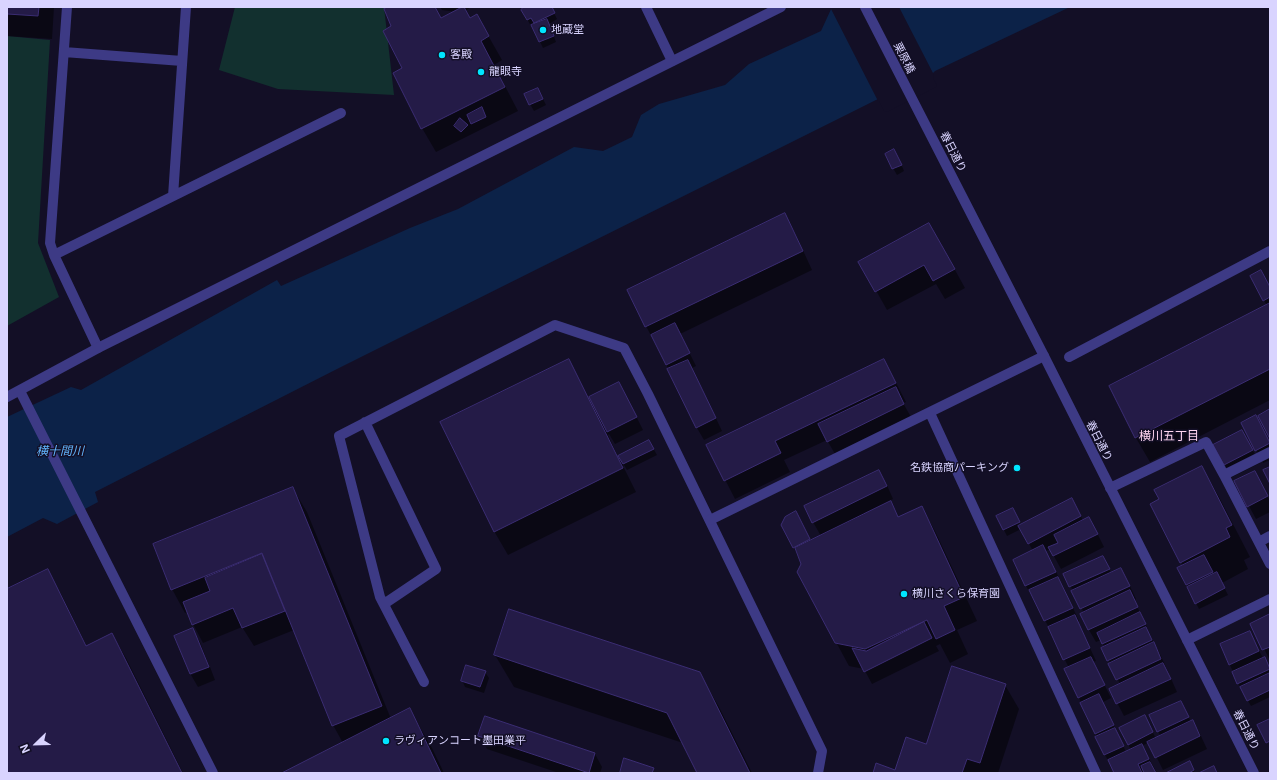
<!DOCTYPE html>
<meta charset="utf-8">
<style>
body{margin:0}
#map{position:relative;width:1277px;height:780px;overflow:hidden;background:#130f26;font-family:Inter,sans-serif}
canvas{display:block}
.frame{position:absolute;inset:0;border:8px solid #d9d4ff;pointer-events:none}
.north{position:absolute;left:16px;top:724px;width:40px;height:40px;-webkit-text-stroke:3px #130f26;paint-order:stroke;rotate:247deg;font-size:11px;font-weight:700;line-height:16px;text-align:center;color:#d9d4ff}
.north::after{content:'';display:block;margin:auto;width:14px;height:18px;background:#d9d4ff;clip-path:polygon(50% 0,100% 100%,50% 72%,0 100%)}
</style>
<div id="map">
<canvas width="1277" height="780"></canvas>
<div class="frame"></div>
<div class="north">N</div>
</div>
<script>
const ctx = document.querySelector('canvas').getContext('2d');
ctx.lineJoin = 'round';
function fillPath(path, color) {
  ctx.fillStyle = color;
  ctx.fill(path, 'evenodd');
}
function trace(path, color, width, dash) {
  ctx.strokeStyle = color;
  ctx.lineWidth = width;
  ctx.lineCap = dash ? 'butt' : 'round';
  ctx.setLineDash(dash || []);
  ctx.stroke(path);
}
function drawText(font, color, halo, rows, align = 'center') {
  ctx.font = font + ' Inter,"Noto Sans JP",sans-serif';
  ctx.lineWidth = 3;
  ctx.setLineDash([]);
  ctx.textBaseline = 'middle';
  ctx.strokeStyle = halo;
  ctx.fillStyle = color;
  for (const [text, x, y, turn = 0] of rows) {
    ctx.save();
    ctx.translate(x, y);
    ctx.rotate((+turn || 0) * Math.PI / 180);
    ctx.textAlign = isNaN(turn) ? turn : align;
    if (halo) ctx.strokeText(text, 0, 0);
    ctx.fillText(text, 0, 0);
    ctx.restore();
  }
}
fillPath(new Path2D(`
 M235 7H384L394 95 278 89 219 70Z
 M7 36 50 40 38 243 59 297 7 326Z`), '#12302f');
fillPath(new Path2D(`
 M832 7H1070L935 71 931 75 880 98 339 368 95 492 98 502 57 524 43 518 7 537V417L71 387 81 390 277 280 281 286 410 228 458 209 574 147 603 151 632 137 641 115 659 104 725 85 749 64 821 31Z`), '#0c2248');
fillPath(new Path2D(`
 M830 7H899L934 75 933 76 934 80 937 85 936 87 887 112 884 111 879 101H878Z`), '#130f26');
fillPath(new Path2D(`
 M7 7H54L52 39 7 36Z
 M390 7H435L441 19 456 12 442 10 440 7H471L465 11 470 19 477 16 502 60 494 65 518 111 436 152 422 128 403 69Z
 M525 7H551L557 19 549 24 556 42 543 48 532 25 531 26 522 10Z
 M538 89 546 105 534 111 530 104Z
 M898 157 904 171 897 175 893 168Z
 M785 215 795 233 812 270 680 334 696 366 692 368 722 431 704 440 697 428 669 370 646 326Z
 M940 243 965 288 945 299 936 284 887 310 860 262Z
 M1270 289V400L1150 462 1136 438 1110 386 1267 306 1264 300Z
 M569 360 589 398 619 383 626 396 643 430 615 444 609 434 608 435 618 457 649 441 657 455 627 470 624 465 623 466 636 492 508 555 494 531Z
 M884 360 906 402 903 403 911 417 835 454 827 440 784 460 790 472 735 499 708 446Z
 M1242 423 1263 429 1270 443V460L1263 463Z
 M1249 444 1260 463 1232 477 1214 446Z
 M1202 467 1220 499 1250 557 1244 560 1248 569 1222 583 1228 595 1199 609 1179 569 1183 567 1160 500Z
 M1236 482 1262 485 1270 501V512L1256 519Z
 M886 483 893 499 864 513 865 515 890 503 899 518 921 507 935 531 977 621 957 630 968 654 950 663 940 644 936 646 939 651 872 684 864 669 849 666 836 642 794 547 799 519 810 542 821 536 813 522Z
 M293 489 307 512 391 719 410 710 432 748 444 773H284L343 743 333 725 294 630 254 646 242 627 203 643 193 624 188 612 185 613 172 589Z
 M1079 512 1083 521 1096 531 1104 547 1061 569 1050 549 1046 551 1062 584 1079 621 1078 622 1096 661 1093 662 1111 698 1103 702 1126 752 1131 750 1120 728 1148 722 1156 739 1161 737 1158 731 1181 702 1191 722H1193L1200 734 1207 749 1163 770 1149 742 1142 746 1157 773H1115L1105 755 1081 703 1069 668 1034 598H1033L1026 586 1014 560 1033 551 1021 529 1007 536 997 516 1016 515 1021 526Z
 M1106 563 1111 573 1121 569 1128 582 1136 599 1135 600 1136 603H1135L1144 620 1148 630 1147 631 1161 656 1177 692 1124 716 1110 689 1120 684 1103 649 1105 648 1101 640 1096 642 1089 630 1082 614 1084 613 1065 575Z
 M47 570 61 594 87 647 112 634 126 658 183 773H7V591Z
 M1270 615V661L1252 624Z
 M192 630 200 642 209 666 191 673V674L176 636Z
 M1249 632 1263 658 1270 669V697L1251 706 1238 683 1221 645Z
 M495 655 699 673 718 705 752 773H698L683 743 514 687Z
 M210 667 215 680 198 687 191 675Z
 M485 672 489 678 484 693 465 687 462 680Z
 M1005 685 1019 709 998 773H874L896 771Z
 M486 717 595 754 602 767 600 773H559L487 749 480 736Z
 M1190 763 1195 773H1169Z`), '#0007');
const building = new Path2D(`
 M7 7H39L38 16 7 14Z
 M388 7H435L441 18 462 7H464L470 18 477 14 489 36 481 41 505 87 421 129 393 73 402 68 383 31 391 26 384 9Z
 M524 7H552L555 13 534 23 531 18 527 20 521 10Z
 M547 19 554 36 539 42 531 25Z
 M538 88 543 99 529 105 524 94Z
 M482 107 486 117 471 124 467 115Z
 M460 118 468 125 461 132 454 126Z
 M894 149 902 165 892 169 885 154Z
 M785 213 803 251 645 327 627 290Z
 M929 223 955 269 933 281 924 265 875 292 858 262Z
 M1261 270 1270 287V297L1263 301 1250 276Z
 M1270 303V369L1135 438 1109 386Z
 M675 323 690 353 666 365 651 335Z
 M569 359 623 468 494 532 440 422Z
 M884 359 896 383 775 441 781 453 724 481 706 445Z
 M688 360 716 418 696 428 667 369Z
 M619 382 637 417 607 432 589 397Z
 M896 387 904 404 827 442 818 424Z
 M1270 409V439L1258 416Z
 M1256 415 1270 443 1255 451 1241 423Z
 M1242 430 1253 450 1224 465 1213 445Z
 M649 440 654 449 623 464 618 456Z
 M1202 466 1232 525 1226 528 1230 537 1180 563 1150 504 1159 499 1154 490Z
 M1270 467V484L1263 470Z
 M879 470 887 486 812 523 804 506Z
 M1255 471 1268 496 1247 507 1234 481Z
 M293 487 382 706 332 726 262 553 171 590 153 544Z
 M1072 498 1081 516 1028 544 1018 526Z
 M891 501 898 517 922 506 964 597 944 606 955 630 936 639 927 620 865 649 835 643 797 572 801 564 795 548Z
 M1013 508 1020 522 1003 530 996 516Z
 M796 511 810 539 793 548 781 525 785 517Z
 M1089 517 1098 534 1053 556 1048 547 1058 543 1054 535Z
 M1043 545 1056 572 1025 586 1013 560Z
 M262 554 285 611 242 628 233 608 192 625 183 602 210 591 205 578Z
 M1204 555 1213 572 1186 585 1177 568Z
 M1103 556 1110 569 1069 587 1063 574Z
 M1121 568 1130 586 1080 609 1071 591Z
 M48 569 86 646 112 633 182 773H7V589Z
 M1217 572 1225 588 1195 604 1187 587Z
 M1058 577 1073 608 1044 621 1029 590Z
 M1130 590 1138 607 1088 630 1080 614Z
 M509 609 700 672 750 773H697L667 713 494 655Z
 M1140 612 1146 624 1102 644 1097 633Z
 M1270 614V647L1262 650 1250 624Z
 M1075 615 1090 648 1063 660 1048 627Z
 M924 622 932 638 864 672 852 648 866 651Z
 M1146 627 1152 640 1107 661 1101 648Z
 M193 628 209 667 190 674 174 636Z
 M1250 631 1259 651 1229 665 1220 644Z
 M1154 642 1161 659 1116 680 1108 664Z
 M1091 657 1105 685 1078 698 1064 669Z
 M1265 657 1270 669 1237 684 1232 672Z
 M1163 663 1171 679 1116 704 1109 689Z
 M466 665 486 671 480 687 461 681Z
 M952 666 1006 684 980 763 967 759 962 773H873L876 763 895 770 906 737 926 744Z
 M1270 673V690L1247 701 1240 687Z
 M1099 694 1114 725 1095 734 1080 703Z
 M1181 701 1189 717 1157 732 1149 715Z
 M410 708 441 773H282Z
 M1145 715 1153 732 1128 745 1119 728Z
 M485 716 595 753 589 773 478 736Z
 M1270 719V741L1266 743 1257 725Z
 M1193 720 1200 736 1155 758 1147 742Z
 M1115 728 1124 746 1104 755 1095 737Z
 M1142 744 1149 759 1138 764 1142 773H1114L1108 760Z
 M624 758 654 768 652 773H620Z
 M1190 761 1194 770 1189 773H1166Z
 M1150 762 1156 773H1144L1141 766Z
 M1214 766 1217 773H1199Z`);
fillPath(building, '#241b47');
trace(building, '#3b2d73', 1);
trace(new Path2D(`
 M365 422 436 569 384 604
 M1224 475 1270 452
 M1110 488 1206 442 1224 475 1270 564
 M1259 542 1270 536
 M424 682 380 597 339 436 555 325 624 348 648 394 822 751 818 773`), '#3d3a85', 10);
trace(new Path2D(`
 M1069 357 1270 251`), '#3d3a85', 10);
trace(new Path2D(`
 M67 7 50 243 54 255 98 348
 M646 7 672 61
 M64 52 182 61
 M173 196 186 7
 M54 255 341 113
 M930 413 1096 773
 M710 520 1044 356
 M1187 640 1270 599`), '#3d3a85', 10);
trace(new Path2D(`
 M865 7 1044 356 1254 773
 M20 391 213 773
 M7 397 98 348 781 7`), '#3d3a85', 10);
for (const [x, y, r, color] of [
 [543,30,4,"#00e5ff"],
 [442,55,4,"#00e5ff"],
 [481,72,4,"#00e5ff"],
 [1017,468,4,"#00e5ff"],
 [904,594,4,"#00e5ff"],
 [386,741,4,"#00e5ff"]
]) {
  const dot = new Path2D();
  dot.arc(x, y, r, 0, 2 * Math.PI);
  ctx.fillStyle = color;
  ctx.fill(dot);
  trace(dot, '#130f26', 1.5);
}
drawText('11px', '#d9d4ff', '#130f26', [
 ["地蔵堂",551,30],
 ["客殿",450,55],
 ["龍眼寺",489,72],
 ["名鉄協商パーキング",1009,468,"right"],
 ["横川さくら保育園",912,594],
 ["ラヴィアンコート墨田業平",394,741]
], 'left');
drawText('11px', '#d9d4ff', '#130f26', [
 ["栗原橋",904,58,63],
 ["春日通り",953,152,63],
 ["春日通り",1099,441,63],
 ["春日通り",1246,730,63]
]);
drawText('12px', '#ffd6f0', '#130f26', [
 ["横川五丁目",1169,436]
]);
drawText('italic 12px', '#62b6ff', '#130f26', [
 ["横十間川",60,451]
]);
</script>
